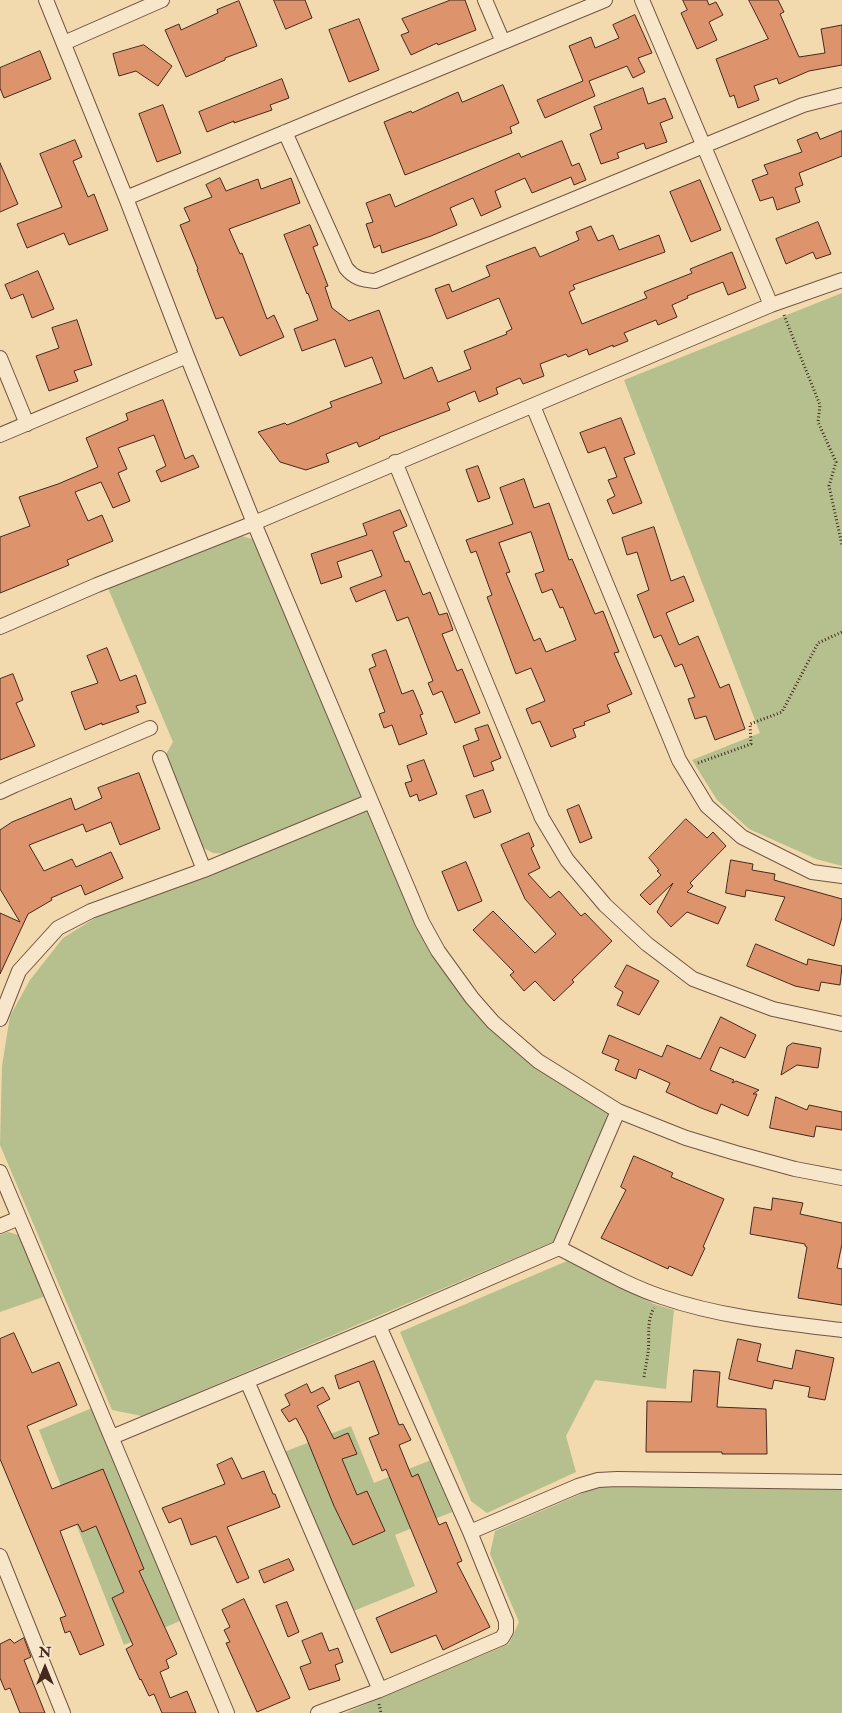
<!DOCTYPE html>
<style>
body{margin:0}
#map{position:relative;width:842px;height:1713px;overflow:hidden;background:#f3d9ae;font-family:"IM FELL Double Pica",serif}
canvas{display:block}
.north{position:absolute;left:20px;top:1643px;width:50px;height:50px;-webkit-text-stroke:4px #f7e6ca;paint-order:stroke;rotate:0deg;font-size:14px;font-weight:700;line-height:20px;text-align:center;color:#45291f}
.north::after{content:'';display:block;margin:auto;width:18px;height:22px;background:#45291f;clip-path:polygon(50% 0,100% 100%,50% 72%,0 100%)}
</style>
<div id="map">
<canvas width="842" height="1713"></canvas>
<div class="north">N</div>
</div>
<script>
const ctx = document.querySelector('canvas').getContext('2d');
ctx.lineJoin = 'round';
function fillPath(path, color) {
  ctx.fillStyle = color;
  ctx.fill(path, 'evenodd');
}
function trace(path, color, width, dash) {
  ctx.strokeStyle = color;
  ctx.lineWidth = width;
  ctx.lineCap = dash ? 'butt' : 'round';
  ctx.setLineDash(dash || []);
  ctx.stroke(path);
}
fillPath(new Path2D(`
 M842 293V866L816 859 749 829 717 800 692 760 760 733 624 380Z
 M242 536 256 540 366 797 228 854 213 853 198 845 164 758 173 742 108 588Z
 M368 809 418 924 490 1025 611 1113 555 1241 142 1416 112 1410 0 1145 2 1066 10 1016 30 980 63 938 97 917 208 876Z
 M8 1232 22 1236 46 1296 0 1312V1235Z
 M567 1261 654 1304 674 1310 666 1389 595 1380 566 1436 576 1472 487 1513 471 1501 400 1332Z
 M92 1408 180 1621 124 1645 39 1430Z
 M351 1426 374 1483 431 1460 452 1512 395 1535 415 1586 351 1612 284 1452Z
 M603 1486 842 1488V1713H345L509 1644 519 1622 490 1554 495 1531 588 1491Z`), '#b5c08e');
const building = new Path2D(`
 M274 0H305L312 18 286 29Z
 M451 0H465L476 30 438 45 437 43 411 55 401 35 409 32 402 19Z
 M683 0H707L709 5 716 2 723 15 709 22 717 40 697 49 681 13 687 10Z
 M749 0H778L784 12 780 14 799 57 825 53 821 29 842 25V65L809 71 779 84 777 78 754 86 759 100 738 108 734 95 730 97 716 59 768 39Z
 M239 1 257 46 225 58V60L186 77 165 30 179 24 181 30 218 13 217 10Z
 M635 15 652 53 638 58 645 72 633 78 627 66 589 81 595 96 545 118 537 100 583 81 569 46 591 37 595 48 619 38 613 25Z
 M359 19 379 70 349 82 329 30Z
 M144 45 172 66 158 86 136 71 119 76 113 54Z
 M40 51 51 79 4 98 0 88V68Z
 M282 79 289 98 270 105 272 110 234 123V121L207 132 199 112Z
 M503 85 519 123 510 127 512 133 405 175 384 122 411 111 412 113 458 92 462 102Z
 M643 88 648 104 665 98 673 118 660 123 667 142 646 149 644 143 617 153 619 158 601 164 590 134 602 129 594 107Z
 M163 105 181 153 157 162 139 114Z
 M842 131V156L799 173 803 185 795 188 800 202 777 210 773 197 760 201 752 180 768 174 764 165 802 152 797 140 817 132 820 139Z
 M75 140 82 157 73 161 88 197 94 194 108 230 69 245 64 233 27 248 17 224 62 207 40 154Z
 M562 141 572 166 579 163 586 180 574 185 571 177 532 193 525 178 495 191 501 207 481 216 473 198 450 208 457 225 431 236 382 253 380 245 374 248 366 224 373 222 366 203 390 194 395 207 519 153 521 157Z
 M0 163 18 204 0 212Z
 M220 178 226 191 258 179 261 189 291 178 300 203 229 229 240 254 242 253 267 319 274 315 284 337 240 356 223 317 216 319 197 270 198 269 180 225 190 221 184 208 212 197 206 185Z
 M700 180 721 230 691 242 670 192Z
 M818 222 831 254 816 259 813 252 786 264 776 239Z
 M310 225 318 245 313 247 328 286 325 287 332 308 349 321 379 310 404 379 432 367 438 382 471 369 464 351 507 334 506 332 512 329 499 298 447 319 435 289 449 284 452 292 490 276 486 266 535 247 540 257 579 240 576 232 591 226 598 241 613 235 619 250 659 235 665 252 573 285 575 289 569 292 582 324 647 298 644 292 692 273 690 269 732 252 746 288 728 295 723 282 687 296 688 298 672 305 677 317 658 325 656 320 624 333 628 341 613 347V345L589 355 587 349 568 357 566 354 540 364 544 376 523 384 520 378 496 388 498 394 479 402 475 391 447 403 450 410 379 437 380 438 359 447 357 442 326 454 329 462 306 470 280 462 258 432 285 423 287 425 332 407 330 402 382 383 372 357 345 367 335 339 302 351 294 329 318 320 308 293 307 294 284 235Z
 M38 271 54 309 32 318 23 294 11 299 5 285Z
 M77 320 92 365 74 371 78 381 49 391 36 356 59 348 52 328Z
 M163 400 185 459 193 455 199 467 161 482 156 471 166 466 154 435 118 448 127 469 118 473 130 501 113 508 101 482 75 492 88 521 102 515 113 541 67 560 69 565 0 593V537L30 526 19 497 58 484 98 467 86 438 128 420 126 414Z
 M621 418 635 454 624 458 642 503 613 514 607 500 615 496 608 480 617 477 605 447 588 453 580 433Z
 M478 466 490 498 478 502 466 470Z
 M524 479 534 508 549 503 569 560 572 559 595 614 603 611 619 652 614 653 632 694 607 705 610 712 584 722 585 725 573 729 576 737 551 747 540 721 532 724 526 709 545 701 531 668 516 674 487 597 492 595 476 551 471 553 466 540 513 524 500 488ZM531 532 544 571 535 574 542 593 552 589 560 608 563 607 576 640 546 652 540 638 534 641 506 573 510 572 499 543Z
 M400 510 407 526 393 532 405 562 409 561 423 595 430 592 439 615 447 613 453 630 442 634 457 671 462 669 480 713 455 723 442 691 433 695 428 683 433 681 408 617 397 621 385 590 356 602 350 588 382 576 372 550 337 562 342 577 321 584 311 554 367 535 363 524Z
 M654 527 671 581 684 576 694 601 666 613 679 645 698 636 720 688 729 684 745 729 715 740 706 716 695 719 688 699 695 697 682 664 675 667 661 635 654 638 637 595 649 590 637 552 627 555 622 538Z
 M107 648 120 681 136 675 146 703 136 706 139 712 102 725V723L85 730 71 692 98 683 87 656Z
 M386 650 402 694 413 690 423 714 420 715 427 734 399 745 392 725 384 728 379 714 385 712 369 669 376 666 372 655Z
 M13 674 23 700 16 703 35 746 0 760V679Z
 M488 725 501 758 491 762 494 770 474 777 463 746 479 740 475 729Z
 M424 760 437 794 419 801 417 794 410 797 405 783 412 781 407 766Z
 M139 773 160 829 120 845 111 822 86 832 83 824 29 845 44 871 72 859 76 867 111 852 123 878 85 895 81 885 51 898 52 900 28 914 0 974V913L20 922 0 889V830L12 822 71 798 75 810 102 798 98 788Z
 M483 790 491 812 474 818 466 796Z
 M579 805 592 838 580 843 567 810Z
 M686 819 707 838 713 832 726 846 690 883 693 886 687 892 726 907 718 924 687 912 671 927 657 912 673 883 650 905 640 895 661 875 657 871 659 870 649 858Z
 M529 833 534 846 531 848 540 868 528 874 550 898 559 891 581 916 585 913 612 941 572 980 574 982 554 1001 535 981 524 991 510 975 514 972 473 930 493 911 535 953 556 934 525 899 501 845Z
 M731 860 753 864 752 870 775 874 774 880 842 899V917L834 946 775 920 785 897 746 890 745 897 726 893Z
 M466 862 482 901 458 911 442 872Z
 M756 944 807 965 808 959 842 966 840 985 821 982 819 991 795 986 747 966Z
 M627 965 659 981 639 1015 617 1005 623 992 615 987Z
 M721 1017 756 1035 745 1058 720 1047 710 1070 734 1080 732 1083 736 1081 759 1090 753 1094H757L748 1116 721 1104 717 1114 701 1108 666 1092 670 1083 639 1069 636 1079 615 1070 619 1060 602 1053 609 1035 662 1057 667 1045 700 1059Z
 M793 1043 821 1048 818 1068 797 1065 781 1075 787 1047Z
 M776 1097 807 1110 809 1105 842 1112V1130L816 1126 814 1137 770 1128Z
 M634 1156 673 1173 671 1177 724 1199 703 1247 705 1248 692 1276 669 1266 668 1269 601 1238 626 1190 621 1187Z
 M773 1198 803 1203 800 1214 842 1223V1244L837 1268 842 1269V1305L798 1298 807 1247 805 1246V1244L750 1234 754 1207 771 1210Z
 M14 1333 32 1373 59 1362 77 1405 27 1426 52 1489 103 1469 144 1569 139 1571 177 1654 166 1660 169 1668 160 1672 170 1698 187 1691 196 1713H162L154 1694 149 1696 141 1679 140 1680 126 1649 133 1645 112 1598 124 1592 96 1526 82 1532 78 1524 60 1531 104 1645 80 1655 70 1631 65 1633 60 1618 66 1616 0 1459V1339Z
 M738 1339 761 1344 757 1361 792 1369 796 1350 834 1358 825 1400 808 1397 810 1387 774 1380 772 1389 729 1379Z
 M374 1361 399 1425 403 1424 411 1440 399 1445 412 1477 418 1474 439 1525 446 1522 462 1561 457 1563 490 1627 443 1650 436 1635 391 1653 376 1618 437 1592 386 1469 382 1471 369 1438 379 1434 359 1381 339 1389 335 1376Z
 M694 1370 720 1372 717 1407 766 1409 767 1454H722V1452H646L647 1401 691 1402Z
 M307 1384 311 1393 323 1387 330 1399 317 1406 334 1439 348 1433 357 1454 342 1459 357 1495 367 1491 385 1531 353 1545 334 1506 306 1437 296 1418 289 1422 281 1410 290 1405 285 1395Z
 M232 1458 242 1479 264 1471 273 1494H275L280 1507 227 1527 249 1578 237 1583 216 1536 191 1545 181 1518 169 1523 162 1508 225 1484 217 1465Z
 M289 1559 294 1570 264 1583 259 1571Z
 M244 1599 290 1698 257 1712 226 1643 230 1642 224 1630 230 1627 222 1610Z
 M287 1602 299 1632 288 1637 276 1606Z
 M322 1633 329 1651 338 1648 343 1662 335 1665 340 1680 309 1690 300 1667 311 1663 302 1641Z
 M24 1638 31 1657 24 1660 45 1713H20L10 1688 5 1690 0 1678V1644L10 1639 14 1643Z`);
fillPath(building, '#dd936c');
trace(building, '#45291f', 1);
const street = new Path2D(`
 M46 0 126 198 187 356 254 523 422 922 438 951 472 998 493 1022 538 1061 618 1111 686 1138 736 1153 795 1169 842 1178
 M485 0 503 42
 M642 0 771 305
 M64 43 162 0
 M285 132 346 268C354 278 362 280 375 281L803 105 842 95
 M126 198 605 0
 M0 358 27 424
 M533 406 679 760 707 806 742 837 812 872 842 876
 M0 435 187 356
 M395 462 542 818 567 860 605 905 647 944 693 979 773 1009 842 1024
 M0 627 97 585 254 523 771 305 842 280
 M160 758 204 870
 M0 792 15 785 150 728
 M0 1019 19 971 58 928 91 911 204 870 371 801
 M0 1172 227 1713
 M0 1226 19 1218
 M559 1248C593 1265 626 1285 662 1297 720 1317 782 1323 842 1330
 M247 1381 380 1690
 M112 1437 379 1326 559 1248 618 1111
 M470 1532 578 1486 598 1480 617 1479 842 1482
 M0 1556 63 1713
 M318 1713 380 1690 502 1638 506 1631V1621L470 1532 379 1326`);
trace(street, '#705543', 16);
trace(new Path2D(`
 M784 315 820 405 818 422 836 462 829 486 842 545
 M698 763 751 744 750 724 782 712 818 643 842 632
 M644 1377C645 1369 647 1361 648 1353 650 1339 646 1321 654 1308
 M379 1704 381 1713`), '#45291f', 3, [1, 2.5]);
trace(street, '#f7e6ca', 14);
</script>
